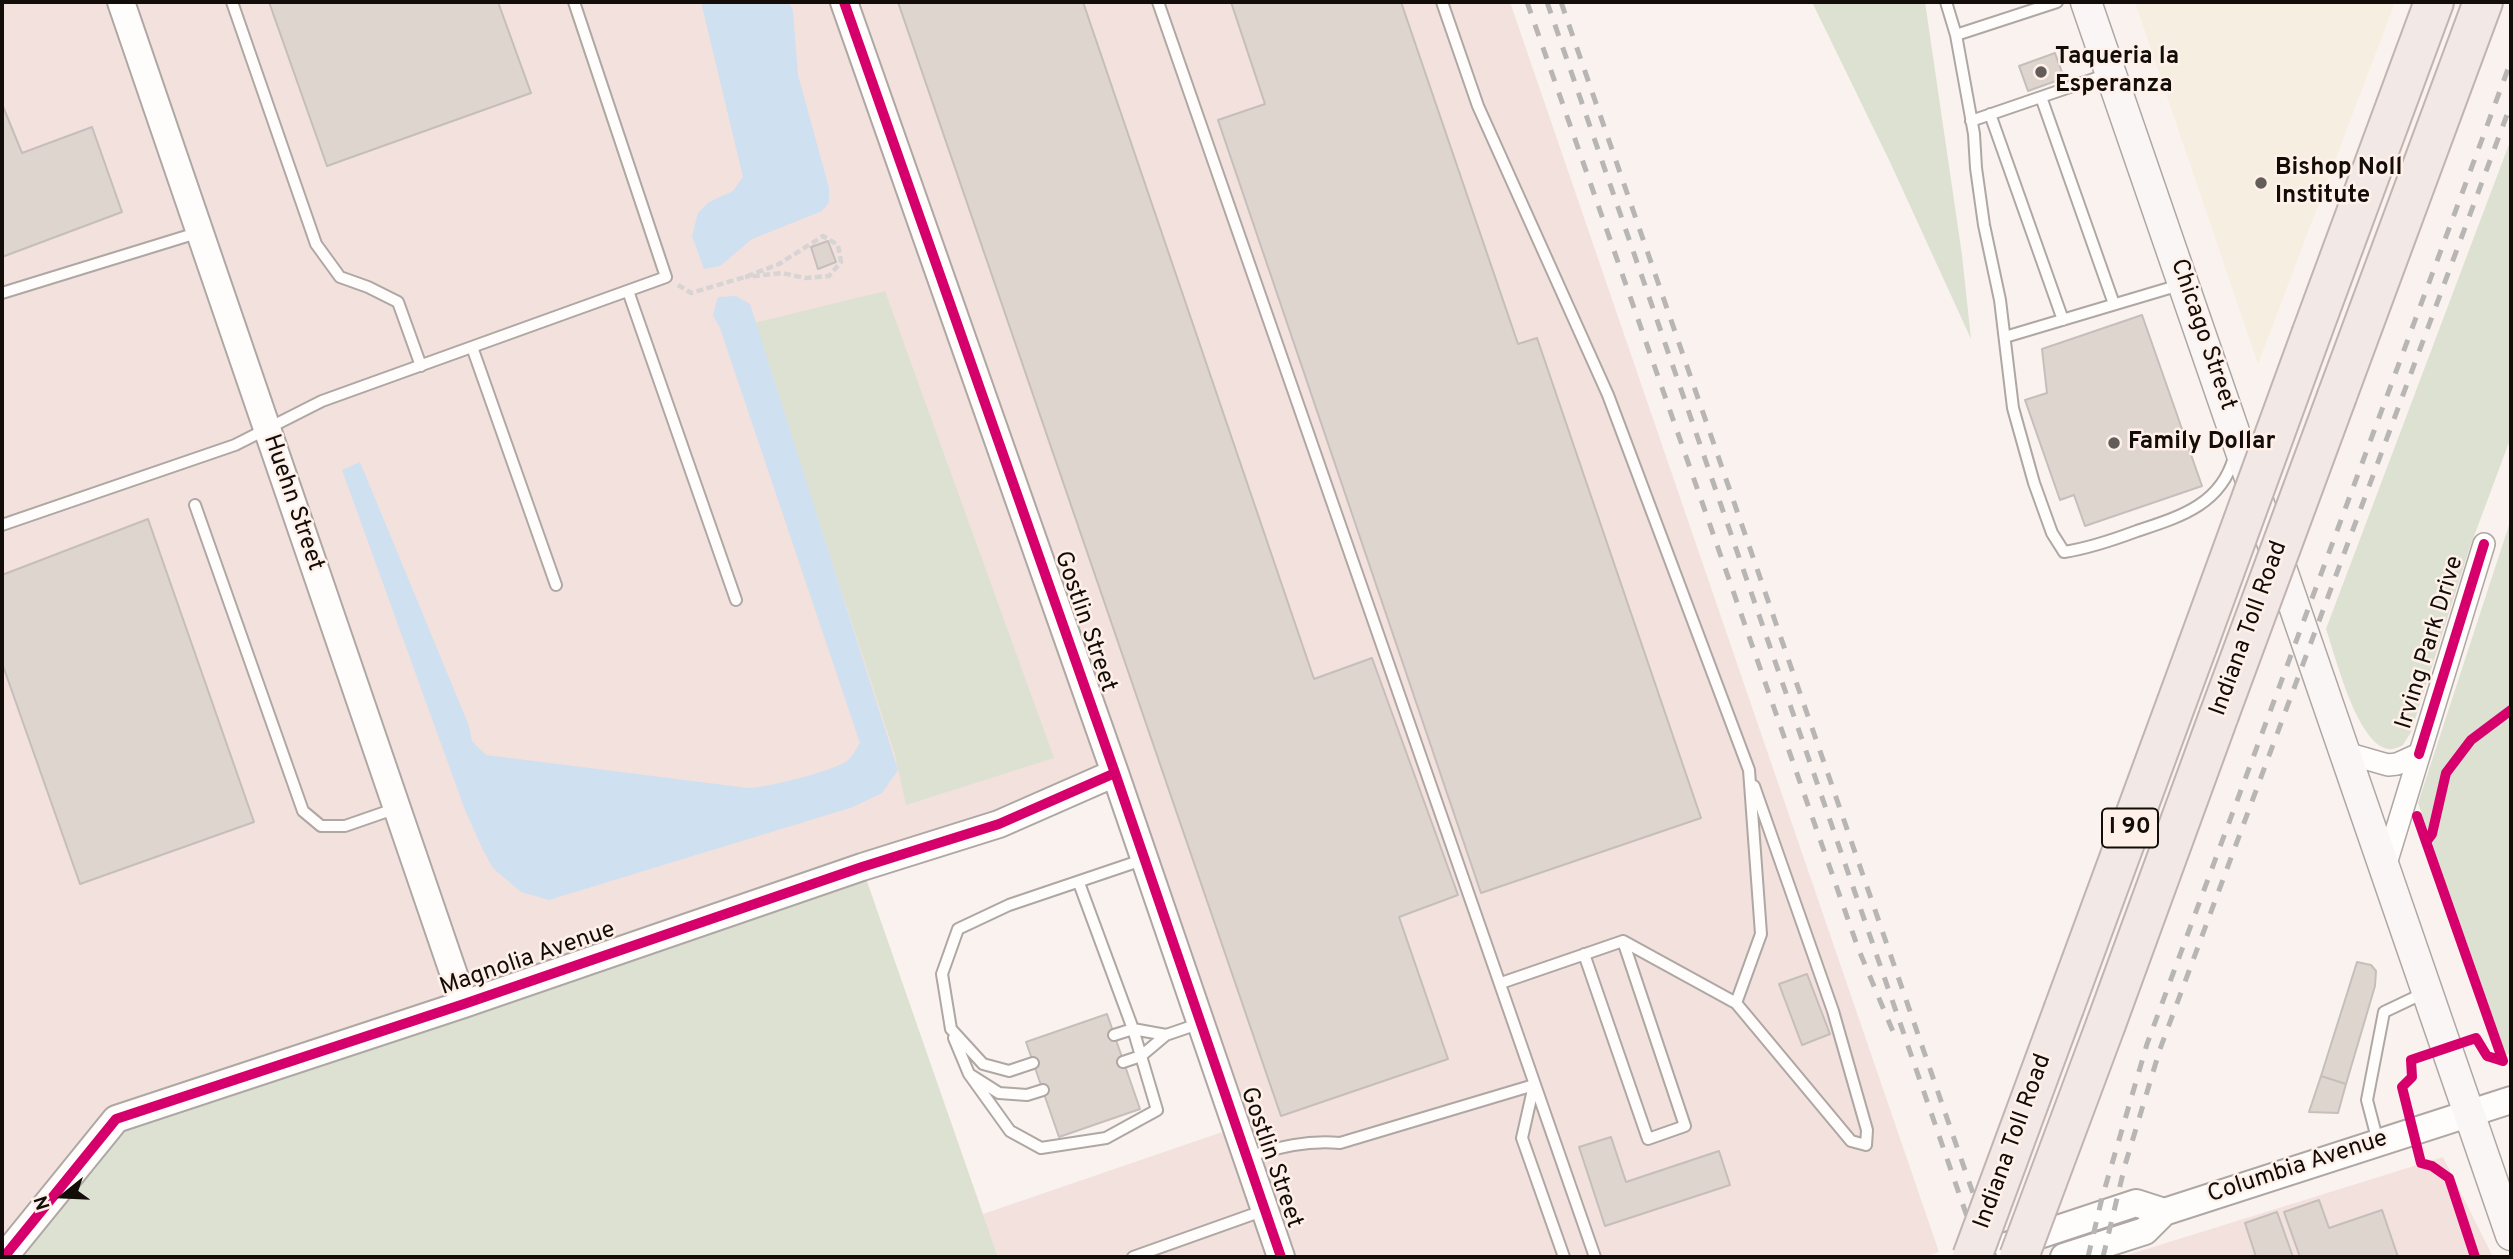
<!DOCTYPE html>
<style>
body{margin:0}
#map{position:relative;width:2513px;height:1259px;overflow:hidden;background:#faf2ee;font-family:Overpass,sans-serif}
canvas{display:block}
.frame{position:absolute;inset:0;border:4px solid #120d09;pointer-events:none}
.north{position:absolute;left:28px;top:1161px;width:70px;height:70px;-webkit-text-stroke:5px #fff1e9;paint-order:stroke;rotate:252deg;font-size:19px;font-weight:700;line-height:28px;text-align:center;color:#120d09}
.north::after{content:'';display:block;margin:auto;width:24px;height:32px;background:#120d09;clip-path:polygon(50% 0,100% 100%,50% 72%,0 100%)}
</style>
<div id="map">
<canvas width="2513" height="1259"></canvas>
<div class="frame"></div>
<div class="north">N</div>
</div>
<script>
const ctx = document.querySelector('canvas').getContext('2d');
ctx.lineJoin = 'round';
function fillPath(path, color) {
  ctx.fillStyle = color;
  ctx.fill(path, 'evenodd');
}
function trace(path, color, width, dash) {
  ctx.strokeStyle = color;
  ctx.lineWidth = width;
  ctx.lineCap = dash ? 'butt' : 'round';
  ctx.setLineDash(dash || []);
  ctx.stroke(path);
}
function drawText(font, color, halo, rows, align = 'center') {
  ctx.font = font + ' Overpass,sans-serif';
  ctx.lineWidth = 5;
  ctx.setLineDash([]);
  ctx.textBaseline = 'middle';
  ctx.strokeStyle = halo;
  ctx.fillStyle = color;
  for (const [text, x, y, turn = 0] of rows) {
    ctx.save();
    ctx.translate(x, y);
    ctx.rotate((+turn || 0) * Math.PI / 180);
    ctx.textAlign = isNaN(turn) ? turn : align;
    if (halo) ctx.strokeText(text, 0, 0);
    ctx.fillText(text, 0, 0);
    ctx.restore();
  }
}
fillPath(new Path2D(`
 M2 2H1510L1939 1252 1924 1257H998L983 1214 1237 1127 1115 774 862 867 2 1247Z
 M2443 1157 2493 1257H2121Z`), '#f3e1dd');
fillPath(new Path2D(`
 M2135 2H2395L2258 364Z`), '#f6eee0');
fillPath(new Path2D(`
 M1812 2H1925L1962 255 1971 339 1890 162Z
 M2511 139V437L2470 547 2411 732 2403 745C2399 747 2393 750 2388 749 2357 744 2335 655 2326 629Z
 M885 291 1054 758 906 805 895 755 754 323Z
 M2511 519V1053L2506 1055 2418 803Z
 M862 867 998 1257H4L116 1119Z`), '#dde1d2');
fillPath(new Path2D(`
 M701 2H789L793 11 798 75 829 188V202L822 211 752 239 720 266 704 269 692 236 698 213 709 202 733 191 743 177Z
 M736 296 750 304 898 770 882 793 853 807 549 900 521 892 493 868 482 848 465 810 342 470 360 462 469 726 472 741 486 755 748 788C766 788 833 771 847 761 852 757 856 749 860 743L720 328 713 315 718 297Z`), '#cfe0f0');
const building = new Path2D(`
 M269 2H498L531 93 327 166Z
 M898 2H1083L1314 679 1372 658 1458 895 1399 917 1448 1059 1281 1116Z
 M1231 2H1401L1518 344 1537 338 1701 818 1481 893 1218 120 1265 104Z
 M2055 53 2064 78 2028 91 2019 66Z
 M2 104 22 153 92 127 122 212 2 257Z
 M828 241 836 262 818 269 811 247Z
 M2142 315 2202 486 2085 526 2074 495 2060 500 2025 400 2047 393 2042 349Z
 M148 519 254 822 80 884 2 663V575Z
 M2357 962 2371 965 2376 971 2375 986 2346 1084 2321 1076Z
 M1807 974 1830 1034 1802 1045 1779 984Z
 M1107 1014 1140 1109 1059 1137 1026 1042Z
 M2321 1076 2346 1084 2338 1113 2309 1112Z
 M1611 1137 1626 1182 1719 1151 1730 1185 1605 1226 1579 1147Z
 M2319 1200 2329 1228 2382 1210 2398 1257H2300L2284 1212Z
 M2277 1212 2293 1257H2256L2245 1223Z`);
fillPath(building, '#ded5cf');
trace(building, '#c5bebb', 2);
const service = new Path2D(`
 M232 2 316 244 340 277 368 287 398 302 421 366
 M1158 2 1595 1257
 M1442 2 1478 106 1608 395 1749 770 1761 934 1736 1003
 M1946 2 1956 35 1974 134 1976 168 1984 225 2000 300 2013 408 2034 483 2052 533 2064 552C2090 548 2113 540 2137 531 2179 517 2221 505 2234 457
 M1956 35 2057 2
 M2041 97 2114 304
 M1990 114 2063 320
 M1971 121 2108 74
 M628 291 736 600
 M2 293 200 232
 M2005 337 2183 284
 M472 347 556 585
 M195 505 303 811 321 826H345L397 808
 M2 525 235 445 322 401 666 277 574 2
 M1623 941 1736 1003 1851 1141 1866 1145 1867 1130 1833 1011 1754 786
 M1501 983 1623 941 1685 1126 1648 1139 1584 954
 M1114 1035 1133 1029 1166 1035 1201 1023
 M954 1038 969 1074 999 1093 1027 1095 1043 1090
 M1123 1062 1141 1056 1166 1035
 M1033 1063 1009 1071 983 1064 951 1029 942 974 958 929 1009 905 1145 859
 M969 1074 1010 1131 1041 1148 1106 1138 1157 1110 1133 1029 1079 883
 M1534 1085 1522 1138 1564 1257
 M2378 1142 2367 1100 2384 1012 2426 992
 M1247 1157C1279 1147 1307 1140 1340 1143L1534 1085
 M1133 1257 1265 1210`);
const minor = new Path2D(`
 M2346 753 2388 765 2397 764 2419 754
 M2385 867 2484 544`);
const tertiary = new Path2D(`
 M121 2 464 1004
 M844 2 1115 773 1281 1257
 M4 1257 116 1119 464 1004 862 867 999 824 1115 773
 M1973 1257 2136 1203 2164 1212
 M2064 1257 2145 1231 2164 1212 2511 1100`);
const secondary = new Path2D(`
 M2086 2 2511 1235`);
const motorway = new Path2D(`
 M2312 332 2434 2
 M2337 396 2483 2
 M2064 1008 2197 647
 M2106 1024 2219 715`);
trace(service, '#aea7a3', 14);
trace(minor, '#aea7a3', 24);
trace(tertiary, '#aea7a3', 30);
trace(secondary, '#aea7a3', 33);
trace(motorway, '#c2b4b0', 42);
trace(new Path2D(`
 M678 285 691 293 745 277 779 264 823 236 838 245 841 262 829 276 805 278 782 273 745 277`), '#d7d4d3', 4.5, [7, 3.5]);
trace(service, '#fefdfc', 10);
trace(minor, '#fefdfc', 21);
trace(tertiary, '#fefdfc', 26);
trace(secondary, '#faf6f6', 30);
trace(motorway, '#f2e8e6', 38);
trace(new Path2D(`
 M1527 2 1858 948 1894 1034
 M1547 2 1981 1257
 M1561 2 1995 1257
 M2088 1257 2102 1198 2147 1044 2511 61
 M2103 1257 2125 1165 2160 1049 2511 104`), '#b8b6b4', 5, [12, 12]);
const motorwayBridge = new Path2D(`
 M2197 647 2312 332
 M2219 715 2337 396
 M1972 1257 2064 1008
 M2019 1257 2106 1024`);
trace(motorwayBridge, '#c2b4b0', 42, []);
trace(motorwayBridge, '#f2e8e6', 38);
trace(new Path2D(`
 M844 2 1115 773 1281 1257
 M2419 754 2484 544
 M2417 816 2503 1061
 M2426 842 2432 834 2446 773 2471 740 2511 710
 M4 1257 116 1119 464 1004 862 867 999 824 1115 773
 M2475 1257 2449 1178 2432 1166 2421 1163 2402 1087 2412 1077 2411 1060 2476 1038 2487 1056 2503 1061`), '#d6006c', 10);
for (const [x, y, r, color] of [
 [2041,72,7,"#635d59"],
 [2261,183,7,"#635d59"],
 [2114,443,7,"#635d59"]
]) {
  const dot = new Path2D();
  dot.arc(x, y, r, 0, 2 * Math.PI);
  ctx.fillStyle = color;
  ctx.fill(dot);
  trace(dot, '#fff1e9', 2.5);
}
for (const [x, y, w] of [
 [2130,828,56]
]) {
  const box = new Path2D();
  box.roundRect(x - w / 2, y - 19.5, w, 39, 5);
  ctx.fillStyle = '#fff1e9';
  ctx.fill(box);
  trace(box, '#120d09', 2);
}
drawText('bold 23px', '#120d09', null, [
 ["I 90",2130,828]
]);
drawText('bold 24px', '#120d09', '#fff1e9', [
 ["Taqueria la",2055,58],
 ["Esperanza",2055,86],
 ["Bishop Noll",2275,169],
 ["Institute",2275,197],
 ["Family Dollar",2128,443]
], 'left');
drawText('24px', '#120d09', '#fff1e9', [
 ["Chicago Street",2202,335,71],
 ["Huehn Street",292,503,71],
 ["Gostlin Street",1084,622,71],
 ["Indiana Toll Road",2250,629,-70],
 ["Irving Park Drive",2431,643,-73],
 ["Magnolia Avenue",528,960,-19],
 ["Indiana Toll Road",2014,1142,-70],
 ["Gostlin Street",1270,1158,71],
 ["Columbia Avenue",2298,1168,-18]
]);
</script>
